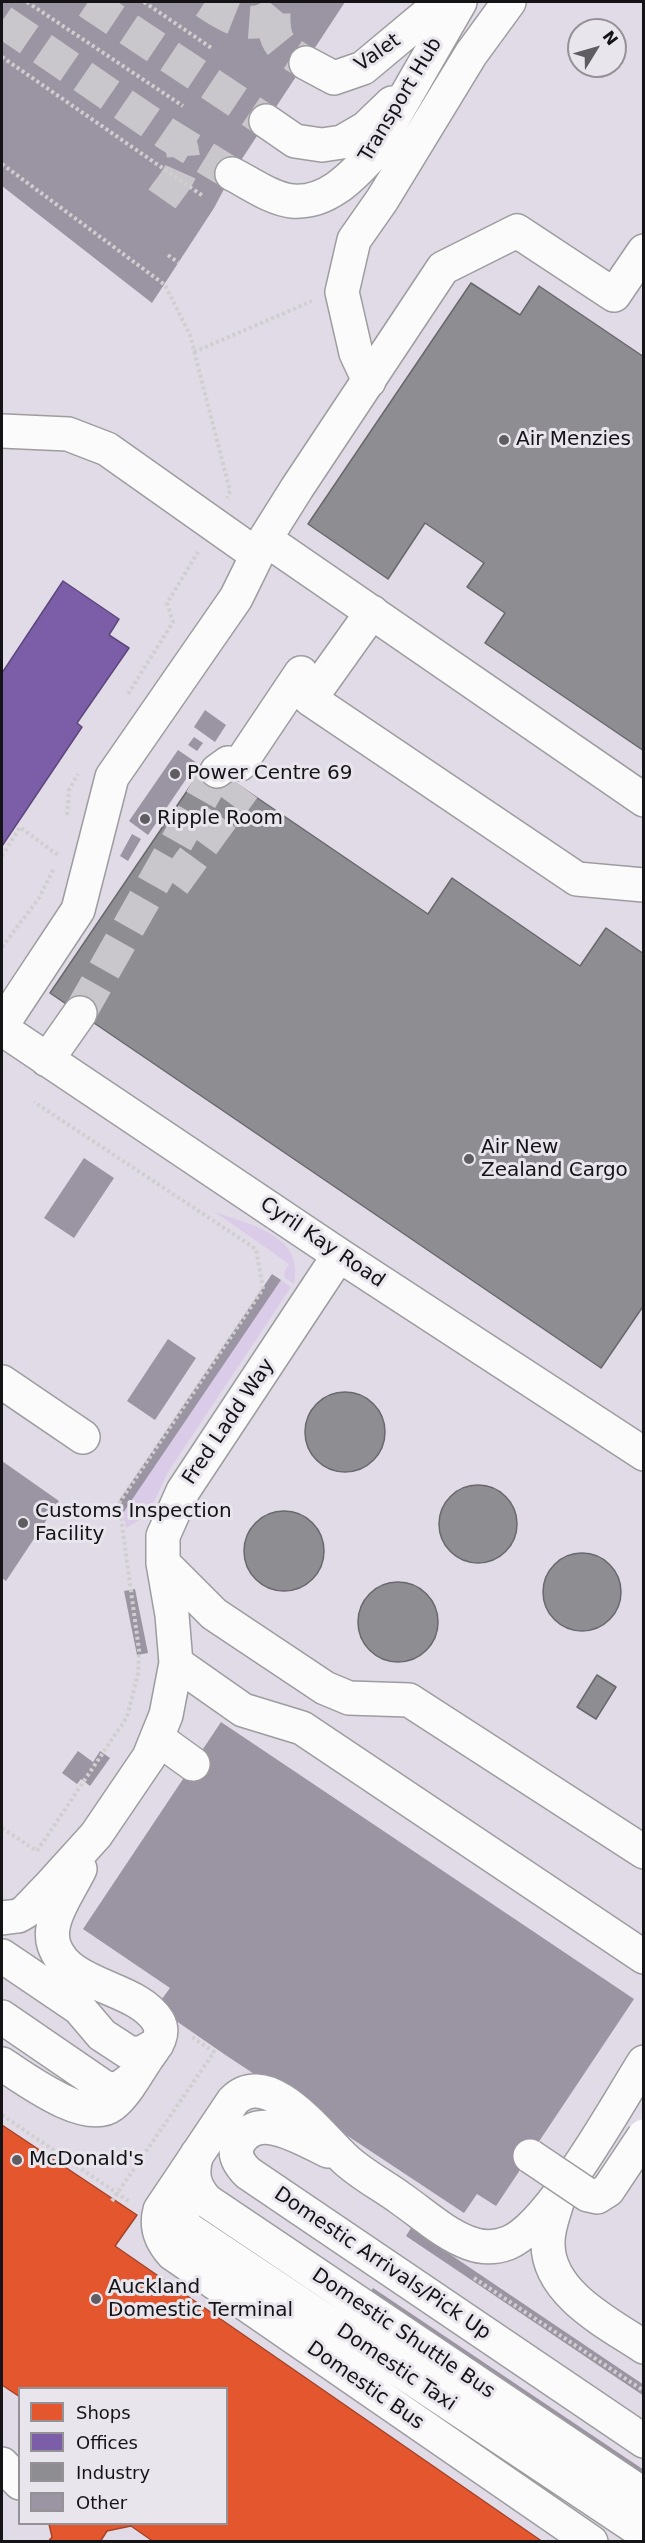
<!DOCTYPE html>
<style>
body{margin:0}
#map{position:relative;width:645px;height:2543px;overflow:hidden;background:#e9e7eb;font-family:"DejaVu Sans",sans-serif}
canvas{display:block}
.frame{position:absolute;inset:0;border:3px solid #141316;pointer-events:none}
.legend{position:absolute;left:18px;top:2387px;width:210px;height:138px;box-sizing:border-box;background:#e9e5ed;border:2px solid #949197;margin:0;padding:8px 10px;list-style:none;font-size:18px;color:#141316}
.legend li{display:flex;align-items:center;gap:12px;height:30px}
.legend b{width:30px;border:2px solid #949197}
.north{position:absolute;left:567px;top:18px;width:60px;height:60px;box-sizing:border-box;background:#e9e5ed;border:2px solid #949197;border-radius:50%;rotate:53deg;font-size:16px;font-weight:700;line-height:24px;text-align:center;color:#141316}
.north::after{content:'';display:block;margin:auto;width:21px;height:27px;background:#5f5d61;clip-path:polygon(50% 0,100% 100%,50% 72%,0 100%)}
</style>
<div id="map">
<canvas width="645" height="2543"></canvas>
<div class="frame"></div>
<ul class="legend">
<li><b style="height:16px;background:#e4572e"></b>Shops</li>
<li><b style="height:16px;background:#7b5ea7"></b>Offices</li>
<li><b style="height:16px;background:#8d8d92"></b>Industry</li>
<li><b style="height:16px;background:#9b94a2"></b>Other</li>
</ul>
<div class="north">N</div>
</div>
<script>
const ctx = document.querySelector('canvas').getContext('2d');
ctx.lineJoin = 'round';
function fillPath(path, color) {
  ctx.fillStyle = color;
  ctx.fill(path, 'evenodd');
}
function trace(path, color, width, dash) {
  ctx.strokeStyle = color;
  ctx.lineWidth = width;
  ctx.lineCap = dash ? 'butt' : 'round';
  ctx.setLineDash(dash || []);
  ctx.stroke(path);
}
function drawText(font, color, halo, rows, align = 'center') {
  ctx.font = font + ' "DejaVu Sans",sans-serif';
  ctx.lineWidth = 6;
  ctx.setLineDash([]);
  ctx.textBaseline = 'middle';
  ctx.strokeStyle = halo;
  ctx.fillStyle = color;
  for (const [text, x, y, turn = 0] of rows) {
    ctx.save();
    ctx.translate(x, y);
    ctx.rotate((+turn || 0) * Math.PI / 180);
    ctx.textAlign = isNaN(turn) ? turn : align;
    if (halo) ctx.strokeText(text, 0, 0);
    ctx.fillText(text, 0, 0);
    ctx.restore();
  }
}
fillPath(new Path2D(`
 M2 2H643V2541L2 2542ZM579 30H615V66H579ZM20 2388H226V2524H20Z`), '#e0dbe6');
fillPath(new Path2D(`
 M215 1212C250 1225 305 1235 294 1284L285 1278 284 1272 289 1264Z
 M281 1280 291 1287 168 1472 148 1515 126 1528 123 1513Z`), '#dacce9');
const shops = new Path2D(`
 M2 2125 137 2215 115 2246 543 2542H154L131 2526 107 2531 100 2542H48L52 2537 49 2524H226V2388H20V2397L2 2385Z`);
fillPath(shops, '#e4572e');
trace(shops, '#a64327', 1.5);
const offices = new Path2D(`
 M63 581 119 619 109 635 129 648 77 723 82 727 2 846V673Z`);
fillPath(offices, '#7b5ea7');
trace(offices, '#5c487c', 1.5);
const industry = new Path2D(`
 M471 283 520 315 539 286 644 357V751L485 643 505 613 467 587 484 563 425 523 388 579 308 524Z
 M206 763 428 914 452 878 580 966 606 928 644 954V1305L601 1368 50 993Z
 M305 1432a40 40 0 1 1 80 0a40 40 0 1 1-80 0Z
 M439 1524a39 39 0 1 1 78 0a39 39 0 1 1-78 0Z
 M244 1551a40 40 0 1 1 80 0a40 40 0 1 1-80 0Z
 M543 1592a39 39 0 1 1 78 0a39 39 0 1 1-78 0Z
 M358 1622a40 40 0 1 1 80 0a40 40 0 1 1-80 0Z
 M597 1675 616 1687 596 1719 577 1707Z`);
fillPath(industry, '#8d8d92');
trace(industry, '#69686d', 1.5);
fillPath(new Path2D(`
 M2 2H345L232 174 214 208 152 303 2 186Z
 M205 710 226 725 215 742 194 727Z
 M194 737 203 743 197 751 188 745Z
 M178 750 197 763 148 835 129 821Z
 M132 834 141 839 128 861 120 856Z
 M84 1158 114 1178 74 1238 44 1218Z
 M272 1274 281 1280 123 1513 114 1508Z
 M168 1339 196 1358 155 1420 127 1401Z
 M2 1461 59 1501 6 1581 2 1578Z
 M135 1589 148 1653 137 1655 124 1591Z
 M221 1722 634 1999 496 2206 477 2194 464 2213 224 2054 156 2007 170 1988 83 1929Z
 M78 1751 93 1762 100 1751 110 1758 90 1786 81 1779 77 1784 62 1773Z
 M411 2228 644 2385V2396L406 2236Z
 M373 2288 644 2470V2481L367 2297Z`), '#9b94a2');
trace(new Path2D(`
 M88 2 266 121
 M205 2C232 20 261 37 283 2
 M274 13C273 45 281 47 306 63
 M2 21 167 134 232 174
 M162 199C176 179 190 168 180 143
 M174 884 244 788
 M80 1013 217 771`), '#c9c7cb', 33, [33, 16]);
const minor = new Path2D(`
 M306 63 334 78 363 68 442 2
 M266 121 295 141 322 145 342 142 366 128 392 103
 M232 174C250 183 272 199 292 201 326 204 351 178 372 155L460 2
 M369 381 356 353 342 292 354 240 382 200 471 54 509 2
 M2 431 68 434 107 449 257 555
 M265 539 644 800
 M372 612 310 699 577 879 644 885
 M217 771 228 763 240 764 301 673 307 691
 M2 1025 78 910 112 777 236 598 265 539 297 488 443 268 517 231 614 295 644 251
 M2 1029 339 1255 644 1454
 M47 1060 80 1013
 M2 1382 83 1437
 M163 1563 214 1614 325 1688 349 1698 409 1700 644 1852
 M176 1663 243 1710 302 1728 644 1957
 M157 1738 193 1764
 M2 1918 18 1916 25 1912 48 1888 96 1835 149 1757 166 1715 176 1663 172 1615 163 1563V1536L183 1491 339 1255
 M2 1956 79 2008 102 2035 128 2052 140 2054 157 2044
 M2 2017 104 2087 117 2090 133 2078
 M2 2064C24 2078 86 2125 112 2105 126 2094 137 2073 147 2058 155 2047 166 2035 158 2021 137 1986 68 1988 54 1945 46 1921 70 1890 80 1869
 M328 2151C304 2140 257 2108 238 2144 233 2155 240 2165 248 2173L644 2441
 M197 2154C191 2173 193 2186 207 2201L644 2495
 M176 2187 175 2210 188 2229 644 2533
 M558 2199C554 2214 547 2229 548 2245 549 2294 608 2323 644 2347
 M2 2464 20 2483
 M591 2542 173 2254C161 2241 155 2228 160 2210L233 2101C268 2065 320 2136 345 2159 361 2174 382 2185 400 2198 422 2213 444 2234 469 2243 482 2248 495 2248 508 2243 551 2226 617 2104 644 2062`);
trace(minor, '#9d9c9f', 36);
trace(new Path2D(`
 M27 2 183 106
 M144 2 213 49
 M2 57 203 196
 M2 164 165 285 190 335 230 491 227 498
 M168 255 179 263
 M194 352 312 301
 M128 694 173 622 167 603 198 552
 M67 815 69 790 78 774
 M2 856 20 827 59 856
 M2 947 39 898 54 868
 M2 1828 37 1851 127 1717 138 1674 139 1650 119 1503 263 1289 256 1249 34 1102
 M2 2115 130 2202
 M112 2201 214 2052 192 2037
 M474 2278 644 2391`), '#d0cfd0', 4, [3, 3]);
trace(minor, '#fcfbfc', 33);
const minorBridge = new Path2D(`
 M530 2156 588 2195 597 2197 608 2190 644 2136`);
trace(minorBridge, '#9d9c9f', 36, []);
trace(minorBridge, '#fcfbfc', 33);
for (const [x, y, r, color] of [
 [504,440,6,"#5f5d61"],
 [175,774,6,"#5f5d61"],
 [145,819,6,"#5f5d61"],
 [469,1159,6,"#5f5d61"],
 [23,1523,6,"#5f5d61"],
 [17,2160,6,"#5f5d61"],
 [96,2299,6,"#5f5d61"]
]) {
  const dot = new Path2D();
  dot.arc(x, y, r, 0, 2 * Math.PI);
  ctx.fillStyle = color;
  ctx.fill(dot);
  trace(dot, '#e9e5ed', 2);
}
drawText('20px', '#141316', '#e9e5ed', [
 ["Valet",378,53,-35],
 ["Transport Hub",401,100,-59],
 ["Cyril Kay Road",322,1243,34],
 ["Fred Ladd Way",229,1422,-56],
 ["Domestic Arrivals/Pick Up",382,2264,34],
 ["Domestic Shuttle Bus",403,2334,34],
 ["Domestic Taxi",396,2368,34],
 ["Domestic Bus",365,2386,35]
]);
drawText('20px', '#141316', '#e9e5ed', [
 ["Air Menzies",516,440],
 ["Power Centre 69",187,774],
 ["Ripple Room",157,819],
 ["Air New",481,1148],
 ["Zealand Cargo",481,1171],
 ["Customs Inspection",35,1512],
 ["Facility",35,1535],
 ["McDonald's",29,2160],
 ["Auckland",108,2288],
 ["Domestic Terminal",108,2311]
], 'left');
</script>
